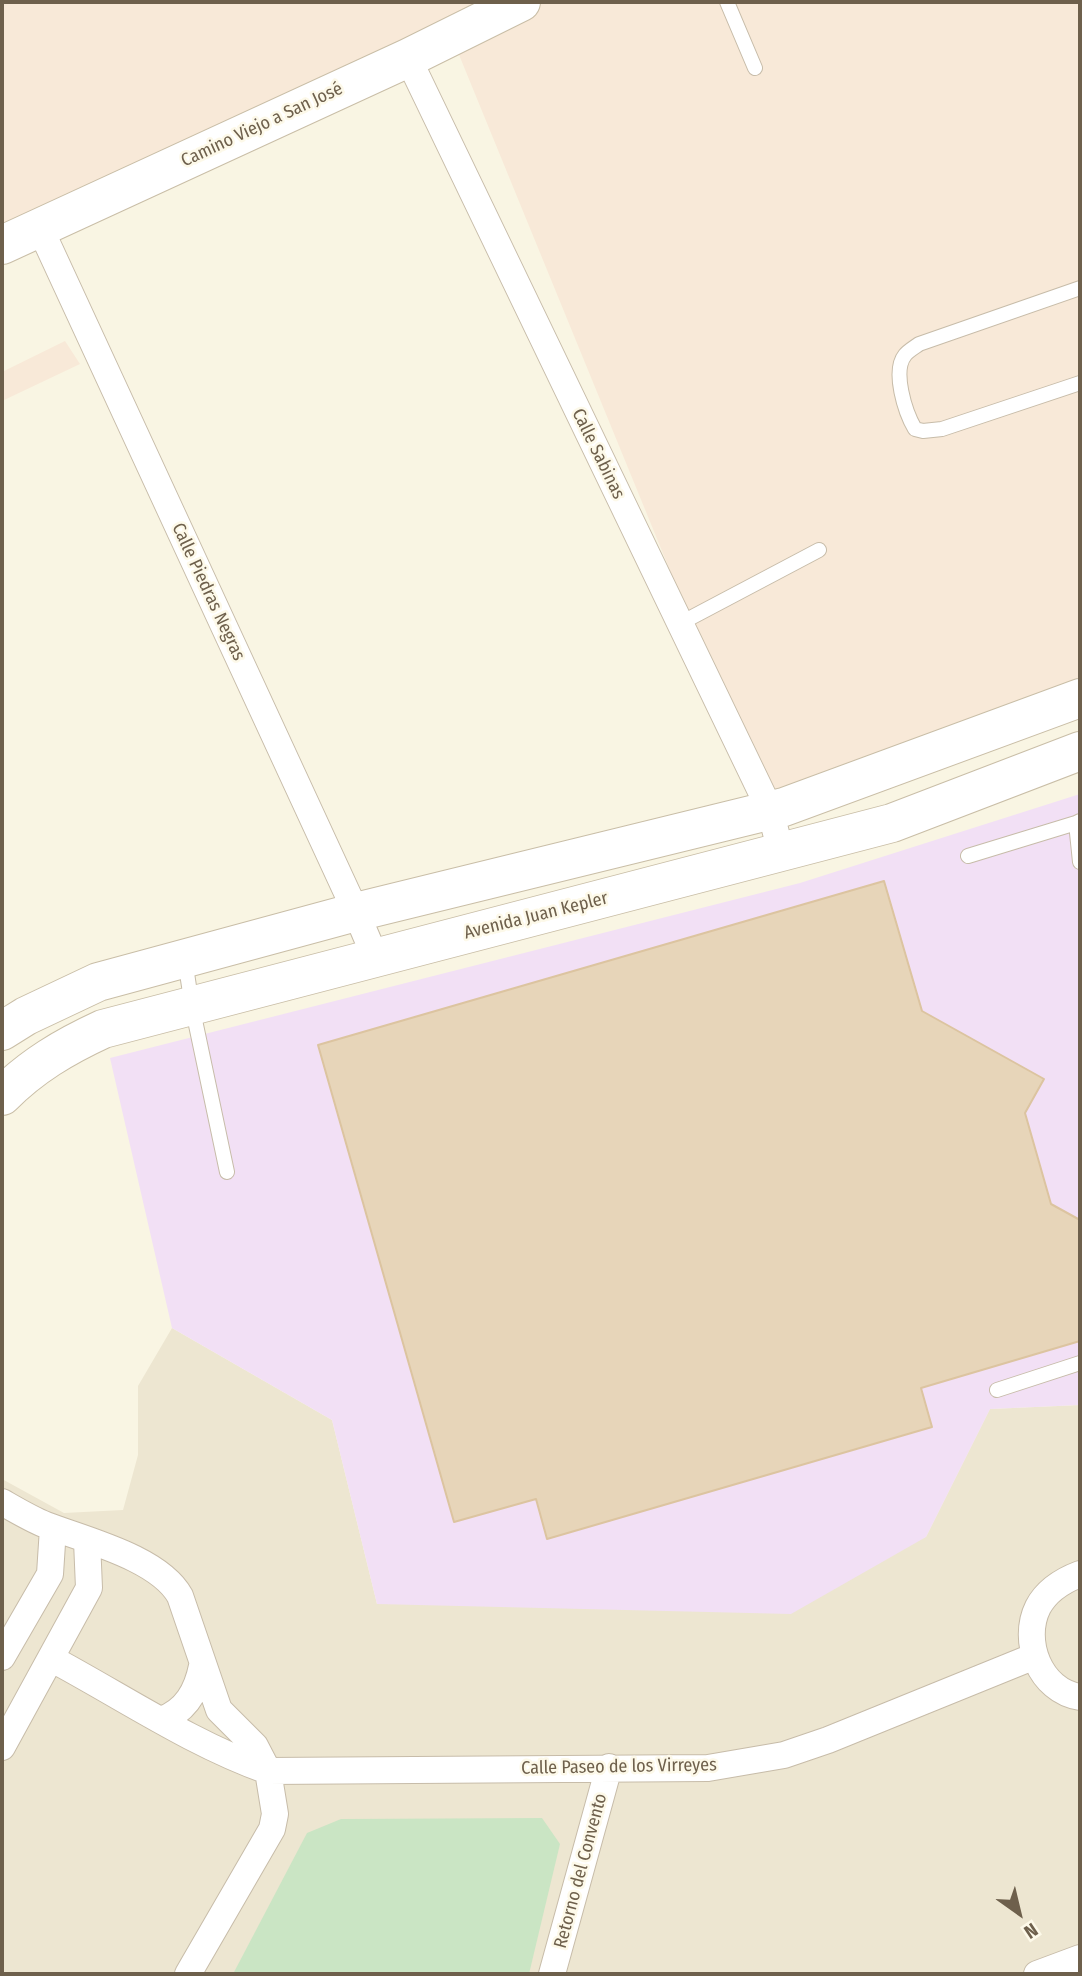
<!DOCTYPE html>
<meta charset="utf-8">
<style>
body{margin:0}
#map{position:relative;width:1082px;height:1976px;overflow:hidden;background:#f9f5e3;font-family:"Fira Sans Condensed",sans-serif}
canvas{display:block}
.frame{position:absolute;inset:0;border:4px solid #6e604c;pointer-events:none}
.north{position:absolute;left:984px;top:1878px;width:70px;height:70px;-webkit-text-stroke:5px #fdf9e9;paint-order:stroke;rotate:146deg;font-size:19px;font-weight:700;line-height:28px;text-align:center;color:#6e604c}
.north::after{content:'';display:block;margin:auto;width:24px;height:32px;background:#6e604c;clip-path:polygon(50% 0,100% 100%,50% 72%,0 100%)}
</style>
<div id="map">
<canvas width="1082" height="1976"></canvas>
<div class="frame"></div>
<div class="north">N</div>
</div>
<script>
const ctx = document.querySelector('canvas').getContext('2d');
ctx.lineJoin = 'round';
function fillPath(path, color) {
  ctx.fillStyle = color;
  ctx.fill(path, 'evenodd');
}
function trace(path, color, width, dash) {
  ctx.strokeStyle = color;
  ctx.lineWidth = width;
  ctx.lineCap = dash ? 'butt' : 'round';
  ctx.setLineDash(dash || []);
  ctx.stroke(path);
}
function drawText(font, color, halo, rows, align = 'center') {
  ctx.font = font + ' "Fira Sans Condensed",sans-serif';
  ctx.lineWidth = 5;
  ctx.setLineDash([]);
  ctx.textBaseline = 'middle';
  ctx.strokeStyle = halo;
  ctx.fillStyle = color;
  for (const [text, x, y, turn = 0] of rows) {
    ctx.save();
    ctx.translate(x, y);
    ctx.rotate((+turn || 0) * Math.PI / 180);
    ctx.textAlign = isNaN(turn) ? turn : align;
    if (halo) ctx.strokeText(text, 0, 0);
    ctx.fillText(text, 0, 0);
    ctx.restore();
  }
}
fillPath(new Path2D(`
 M172 1328 332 1420 377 1604 926 1537 990 1409 1080 1405V1974H2V1479L64 1513 123 1510 138 1455V1386Z`), '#ede6d1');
fillPath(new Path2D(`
 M2 2H1080V684L768 810 446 23 2 224Z
 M65 341 80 364 2 401V372Z`), '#f8e9d8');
fillPath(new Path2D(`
 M1080 794V1405L990 1409 926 1537 791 1614 377 1604 332 1420 172 1328 110 1058 800 883Z`), '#f2e0f5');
fillPath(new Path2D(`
 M542 1818 560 1844 529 1974H233L307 1833 341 1819Z`), '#cae5c4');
const building = new Path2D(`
 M884 881 922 1011 1044 1079 1025 1113 1051 1204 1080 1220V1341L921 1388 932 1427 547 1539 536 1499 454 1522 318 1045Z`);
fillPath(building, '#e7d5b9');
trace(building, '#dcc4a0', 2);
const lane = new Path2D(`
 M727 2 755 68
 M1080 288 919 344C915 347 908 351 905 355 892 371 905 412 915 429L923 431 942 429 1080 383
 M679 624 819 550
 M1080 821 1076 823 1080 862
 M968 856 1076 823
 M185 960 192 1006 227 1172
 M997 1390 1080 1363`);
const street = new Path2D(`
 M408 58 770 810 781 852
 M40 228 356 912 375 957
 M2 1502C16 1510 31 1519 46 1525 85 1540 159 1558 180 1596L219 1710 255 1746 268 1771 275 1814 272 1829 188 1974
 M1080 1574C1064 1580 1047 1590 1038 1607 1021 1641 1040 1691 1080 1697
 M2 1657 50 1574 53 1528
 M52 1659C123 1697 192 1744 268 1771L708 1768 784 1755 828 1740 1035 1656
 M161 1720C186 1711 197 1691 202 1666
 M2 1747 89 1588 87 1541
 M552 1974 609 1767
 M1037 1974 1080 1958`);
const secondary = new Path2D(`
 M2 245 408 58 521 2
 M2 1031 26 1016 98 982 356 912 784 807 1080 698
 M2 1096C32 1066 64 1047 103 1029L892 823 1080 751`);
trace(lane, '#c7bca9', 16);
trace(street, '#c7bca9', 28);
trace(secondary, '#c9bea7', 40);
trace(lane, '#fff', 14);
trace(street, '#fff', 26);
trace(secondary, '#fff', 38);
drawText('18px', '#6e604c', '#fdf9e9', [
 ["Camino Viejo a San José",262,125,-25],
 ["Calle Sabinas",598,454,64],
 ["Calle Piedras Negras",208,592,65],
 ["Avenida Juan Kepler",536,916,-14],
 ["Calle Paseo de los Virreyes",619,1767,-1],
 ["Retorno del Convento",581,1871,-75]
]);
</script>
